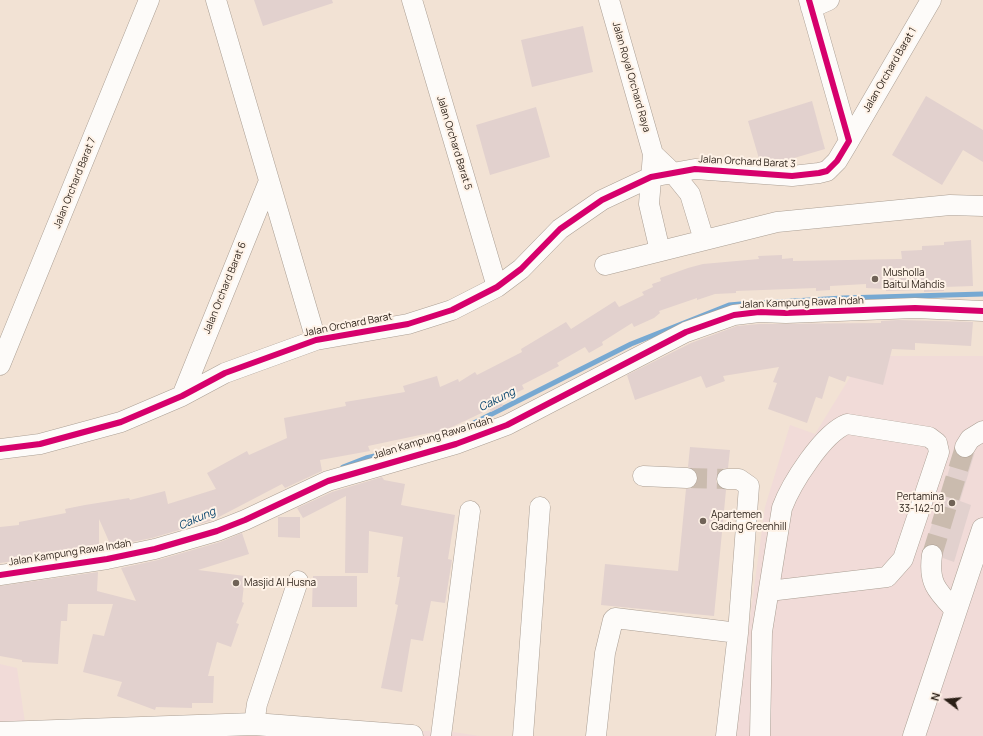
<!DOCTYPE html>
<style>
body{margin:0}
#map{position:relative;width:983px;height:736px;overflow:hidden;background:#f2e2d4;font-family:Manrope,sans-serif}
canvas{display:block}
.north{position:absolute;left:927px;top:680px;width:40px;height:40px;-webkit-text-stroke:3px #fef2e7;paint-order:stroke;rotate:286deg;font-size:11px;font-weight:700;line-height:16px;text-align:center;color:#2a1f16}
.north::after{content:'';display:block;margin:auto;width:14px;height:18px;background:#2a1f16;clip-path:polygon(50% 0,100% 100%,50% 72%,0 100%)}
</style>
<div id="map">
<canvas width="983" height="736"></canvas>
<div class="north">N</div>
</div>
<script>
const ctx = document.querySelector('canvas').getContext('2d');
ctx.lineJoin = 'round';
function fillPath(path, color) {
  ctx.fillStyle = color;
  ctx.fill(path, 'evenodd');
}
function trace(path, color, width, dash) {
  ctx.strokeStyle = color;
  ctx.lineWidth = width;
  ctx.lineCap = dash ? 'butt' : 'round';
  ctx.setLineDash(dash || []);
  ctx.stroke(path);
}
function drawText(font, color, halo, rows, align = 'center') {
  ctx.font = font + ' Manrope,sans-serif';
  ctx.lineWidth = 4;
  ctx.setLineDash([]);
  ctx.textBaseline = 'middle';
  ctx.strokeStyle = halo;
  ctx.fillStyle = color;
  for (const [text, x, y, turn = 0] of rows) {
    ctx.save();
    ctx.translate(x, y);
    ctx.rotate((+turn || 0) * Math.PI / 180);
    ctx.textAlign = isNaN(turn) ? turn : align;
    if (halo) ctx.strokeText(text, 0, 0);
    ctx.fillText(text, 0, 0);
    ctx.restore();
  }
}
fillPath(new Path2D(`
 M863 356H983V736H734L765 507 790 425 815 434Z
 M0 664 17 668 27 736H0Z
 M440 730 480 736H345Z`), '#f1dbd8');
trace(new Path2D(`
 M760 303 843 298 983 294
 M442 439 631 344 729 305 752 303
 M343 467 366 458 396 451`), '#77a9d2', 5);
fillPath(new Path2D(`
 M254 0H332L333 3 263 26Z
 M583 26 593 72 532 87 521 40Z
 M926 96 983 130V162L963 150 942 185 892 155Z
 M812 101 825 149 777 163 760 162 748 121Z
 M536 107 550 157 490 175 476 125Z
 M971 240 973 286 944 287V291L924 292V290L886 291V289L866 288V284L830 286V290L816 291V288L736 291V293L715 294 697 300V298L659 311 660 313 654 318 634 327 632 323 602 342 603 345 589 353 585 347 557 363 559 366 522 385 524 389 501 400 503 406 491 412 490 409 435 435 434 432 368 446 370 451 320 460 322 471 285 488 282 484 213 520 152 538 111 546 99 519V549L0 563V527L19 525V522L66 513 65 509 85 505 129 498 130 500 165 491 168 504 216 489 207 473 247 451 249 455 287 438 284 418 346 406 345 402 405 392 403 386 437 376 440 387 458 379 459 382 475 372 477 375 522 352 521 349 566 322 571 329 615 301 619 307 644 295 642 292 653 287 652 284 661 281 660 278 688 268 703 264 759 259 758 256 782 255V259L793 258V261L902 259 901 251 922 250V246L944 245V242Z
 M898 320 973 322 971 346 915 343V350L892 349 883 385 847 376 845 382 829 376 822 399 816 397 807 423 768 409 777 383 773 382 779 367 723 376 725 381 706 388 701 376 635 400 627 375 691 343 737 326 759 324 881 323V321Z
 M690 447 730 450 728 468 721 469 716 479 717 485 726 490 714 616 601 605 605 564 678 571 686 489 693 488 698 479 697 472 688 467Z
 M955 451 959 456 965 458 971 457 975 452 960 501 971 505 954 562 943 558V551L938 545 933 544 925 546Z
 M382 477 384 480 405 484 401 505 455 515 448 559 452 560 445 603 431 601 423 641 411 639 402 692 381 688 398 605 395 604 400 577H397L403 537 369 531 368 573H345L346 496 303 518 297 508 332 492Z
 M278 517H300V538L278 537Z
 M242 533 249 554 198 570 245 576 242 602 244 603 236 623 239 624 231 647 217 642 208 676H214L213 703H192V708L156 707 155 710 117 696 122 682 83 672 93 634 104 636 113 604H68L67 621H61L58 664 22 662V660L0 656V586L98 572 97 591 136 601 121 568 158 560 220 542Z
 M313 576H357V607H312Z`), '#e2d1ce');
trace(new Path2D(`
 M687 478 727 479
 M932 555 965 447`), '#cabbae', 20, [20, 10]);
const minor = new Path2D(`
 M216 0 316 340
 M412 0 497 287
 M609 0 653 154
 M811 8 829 0
 M849 141 931 0
 M660 251 649 204 653 154 673 173 690 194 704 240
 M605 265 777 222 950 205 983 206
 M0 365 149 0
 M182 396 269 181
 M965 447 970 439 983 431
 M0 449 40 444 121 422 182 396 225 373 316 340 408 324 452 310 497 287 521 269 560 229 602 200 651 177 695 169 792 176 819 173 827 171 837 161 849 141 809 0
 M643 476 687 478
 M932 555C928 583 937 591 956 611
 M0 575 107 559 155 549 217 531 245 520 328 481 456 444 507 425 686 332 734 315 759 312 786 313 915 308 983 311
 M254 724 257 704 298 581
 M441 736 470 511
 M523 736 540 507
 M596 736 605 653 613 620 615 618 738 633
 M726 736 738 633 749 486 739 479H727
 M760 736 762 632 782 508C791 484 823 433 847 424L929 437 937 443 939 452 903 559 887 577 769 591`);
const major = new Path2D(`
 M0 733 254 724 412 736
 M914 736 983 529`);
trace(minor, '#ab9f94', 21);
trace(major, '#ab9f94', 23);
trace(minor, '#fdfbf9', 20);
trace(major, '#fdfbf9', 22);
trace(new Path2D(`
 M0 449 40 444 121 422 182 396 225 373 316 340 408 324 452 310 497 287 521 269 560 229 602 200 651 177 695 169 792 176 819 173 827 171 837 161 849 141 809 0
 M0 575 107 559 155 549 217 531 245 520 328 481 456 444 507 425 686 332 734 315 759 312 786 313 915 308 983 311`), '#d6006c', 6);
for (const [x, y, r, color] of [
 [875,279,4,"#706358"],
 [952,503,4,"#706358"],
 [703,521,4,"#706358"],
 [236,583,4,"#706358"]
]) {
  const dot = new Path2D();
  dot.arc(x, y, r, 0, 2 * Math.PI);
  ctx.fillStyle = color;
  ctx.fill(dot);
  trace(dot, '#fef2e7', 1.5);
}
drawText('10px', '#2a1f16', '#fef2e7', [
 ["Jalan Orchard Barat 1",890,70,-60],
 ["Jalan Royal Orchard Raya",631,77,74],
 ["Jalan Orchard Barat 5",454,143,73],
 ["Jalan Orchard Barat 3",747,162,3],
 ["Jalan Orchard Barat 7",75,183,-68],
 ["Jalan Orchard Barat 6",225,288,-68],
 ["Jalan Kampung Rawa Indah",802,303,-2],
 ["Jalan Orchard Barat",348,325,-11],
 ["Jalan Kampung Rawa Indah",433,438,-17],
 ["Jalan Kampung Rawa Indah",70,553,-9]
]);
drawText('10px', '#2a1f16', '#fef2e7', [
 ["Musholla",883,273],
 ["Baitul Mahdis",883,285],
 ["Pertamina",944,497,"right"],
 ["33-142-01",944,509,"right"],
 ["Apartemen",711,515],
 ["Gading Greenhill",711,527],
 ["Masjid Al Husna",244,583]
], 'left');
drawText('italic 11px', '#03426c', '#fef2e7', [
 ["Cakung",497,400,-27],
 ["Cakung",197,519,-24]
]);
</script>
